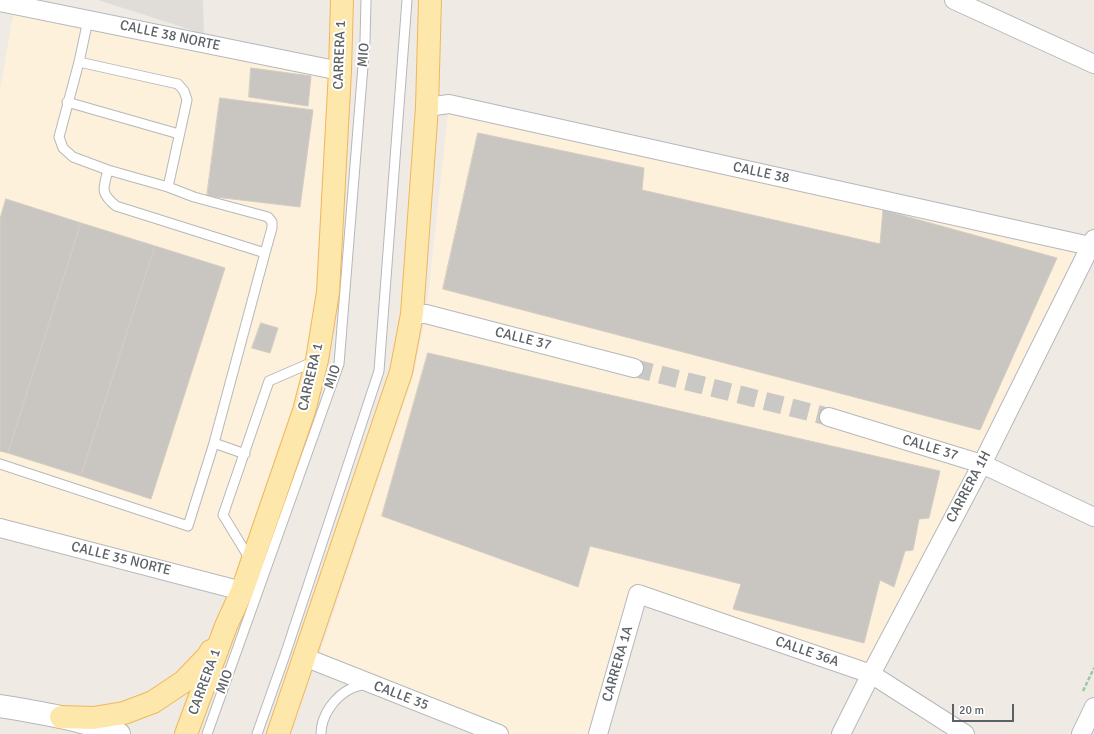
<!DOCTYPE html>
<style>
body{margin:0}
#map{position:relative;width:1094px;height:734px;overflow:hidden;background:#efebe4;font-family:Signika,sans-serif}
canvas{display:block}
.scale{position:absolute;left:952px;top:704px;width:62px;height:18px;box-sizing:border-box;border:2px solid #5c6165;border-top:0;padding-left:5px;font-size:12px;line-height:14px;white-space:nowrap;color:#5c6165;-webkit-text-stroke:3px #fff;paint-order:stroke}
</style>
<div id="map">
<canvas width="1094" height="734"></canvas>
<div class="scale">20 m</div>
</div>
<script>
const ctx = document.querySelector('canvas').getContext('2d');
ctx.lineJoin = 'round';
function fillPath(path, color) {
  ctx.fillStyle = color;
  ctx.fill(path, 'evenodd');
}
function trace(path, color, width, dash) {
  ctx.strokeStyle = color;
  ctx.lineWidth = width;
  ctx.lineCap = dash ? 'butt' : 'round';
  ctx.setLineDash(dash || []);
  ctx.stroke(path);
}
function drawText(font, color, halo, rows, align = 'center') {
  ctx.font = font + ' Signika,sans-serif';
  ctx.lineWidth = 4;
  ctx.setLineDash([]);
  ctx.textBaseline = 'middle';
  ctx.strokeStyle = halo;
  ctx.fillStyle = color;
  for (const [text, x, y, turn = 0] of rows) {
    ctx.save();
    ctx.translate(x, y);
    ctx.rotate((+turn || 0) * Math.PI / 180);
    ctx.textAlign = isNaN(turn) ? turn : align;
    if (halo) ctx.strokeText(text, 0, 0);
    ctx.fillText(text, 0, 0);
    ctx.restore();
  }
}
fillPath(new Path2D(`
 M15 5 340 71 328 292 242 591 0 528V89ZM220 98 312 110 300 207 207 196Z
 M449 104 1090 246 871 674 639 594 598 734H499L317 662 414 373 426 314Z`), '#fdf1db');
fillPath(new Path2D(`
 M98 0H203L204 34Z`), '#e0ddd9');
const building = new Path2D(`
 M251 68 311 76 308 106 249 97Z
 M220 98 313 110 300 207 207 196Z
 M478 133 644 168 642 190 880 244 883 210 1057 258 980 430 443 289Z
 M6 199 81 223 8 453 0 451V219Z
 M81 223 155 246 81 476 8 453Z
 M155 246 225 268 151 499 81 476Z
 M261 323 278 328 270 353 252 348Z
 M428 353 940 471 929 518 919 519 913 550 905 551 894 587 880 580 864 643 733 609 741 584 590 546 578 587 382 516Z`);
fillPath(building, '#c9c6c1');
trace(building, '#d3ccc3', 1);
trace(new Path2D(`
 M634 368 829 417`), '#cac8c4', 18, [18, 9]);
const service = new Path2D(`
 M88 20 79 62 59 137 63 148 73 157 108 170 168 187 194 197 268 217 272 222V228L265 253 214 443 245 454
 M79 62 178 84 184 91 187 100 168 187
 M67 102 179 134
 M108 170C103 189 100 193 116 206L265 253
 M0 464 188 526 214 443
 M251 561 223 515 269 381 315 361
 M207 734 339 364 365 41 366 0
 M257 734 285 655 379 371 407 0
 M321 734C321 715 335 696 352 688 357 686 363 685 368 684`);
const minor = new Path2D(`
 M954 0 1094 64
 M0 2 340 71
 M427 107 449 104 1090 246 1094 247
 M412 314H426L634 368
 M829 417 982 464 1094 517
 M0 528 242 591
 M304 657 499 734
 M598 734 638 594 871 674 965 734
 M841 734 871 674 982 464 1094 239
 M1081 734 1094 707`);
const secondary = new Path2D(`
 M0 706C41 713 80 719 119 734`);
const primary = new Path2D(`
 M61 717 93 718 124 713 153 702 183 682 208 656 211 651
 M186 734 226 626 242 591 304 411 317 360 328 292 340 71 342 0
 M278 734 401 372 412 314 427 107 430 0`);
trace(service, '#b5b8bb', 11);
trace(minor, '#b5b8bb', 20);
trace(secondary, '#b3b8bc', 24);
trace(primary, '#efb65c', 24);
trace(new Path2D(`
 M1083 691 1094 668`), '#9bc9a3', 2.5, [4, 2]);
trace(service, '#fff', 9);
trace(minor, '#fff', 18);
trace(secondary, '#fff', 22);
trace(primary, '#fee7aa', 22);
drawText('14px', '#5c6165', '#fff', [
 ["CALLE 38 NORTE",170,36,12],
 ["CARRERA 1",340,55,-88],
 ["MIO",364,55,-86],
 ["CALLE 38",761,173,12],
 ["CALLE 37",523,339,14],
 ["CARRERA 1",311,377,-77],
 ["MIO",333,377,-72],
 ["CALLE 37",930,448,17],
 ["CARRERA 1H",969,487,-62],
 ["CALLE 35 NORTE",121,559,14],
 ["CALLE 36A",807,652,19],
 ["CARRERA 1A",618,664,-74],
 ["CARRERA 1",205,682,-70],
 ["MIO",225,682,-70],
 ["CALLE 35",401,696,21]
]);
</script>
